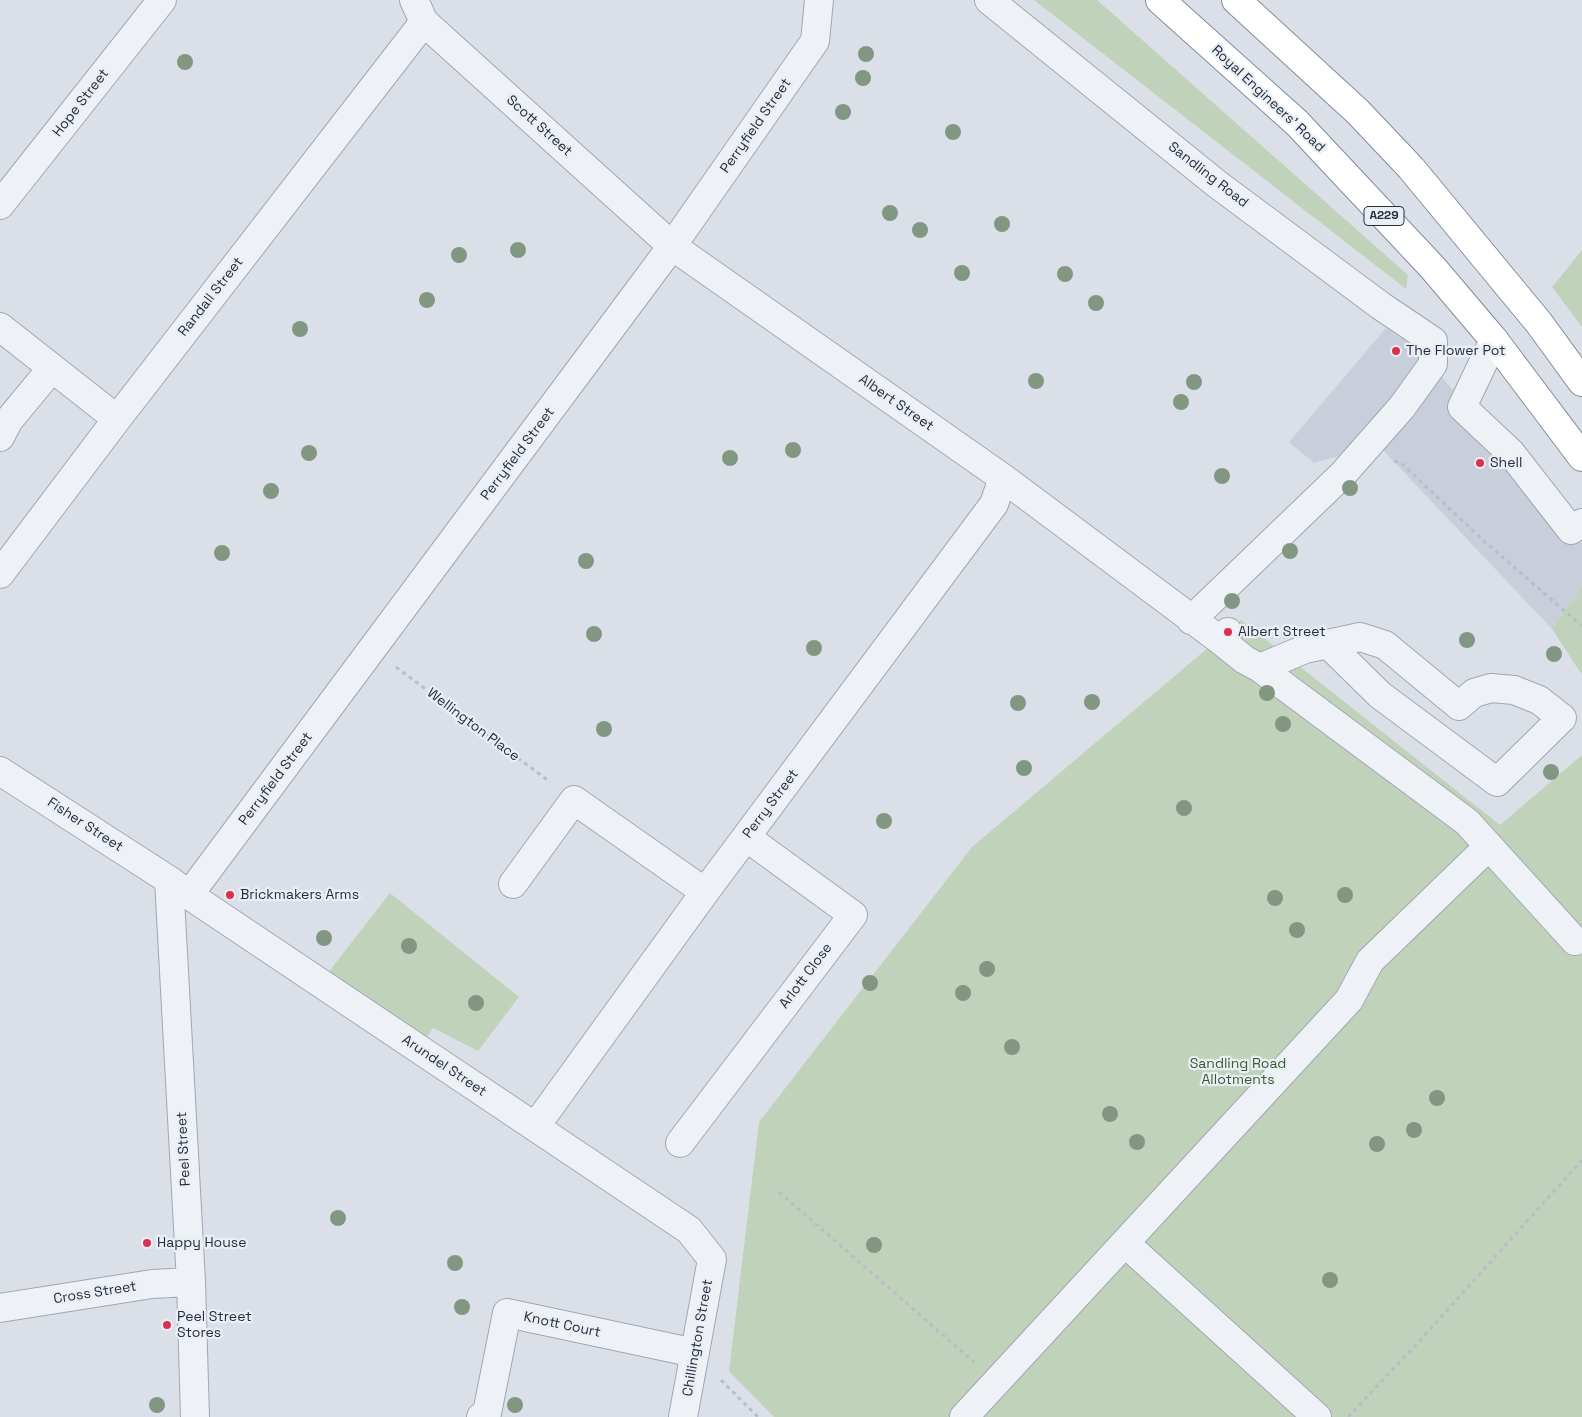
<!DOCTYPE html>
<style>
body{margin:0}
canvas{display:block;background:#dbe0e8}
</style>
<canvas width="1582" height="1417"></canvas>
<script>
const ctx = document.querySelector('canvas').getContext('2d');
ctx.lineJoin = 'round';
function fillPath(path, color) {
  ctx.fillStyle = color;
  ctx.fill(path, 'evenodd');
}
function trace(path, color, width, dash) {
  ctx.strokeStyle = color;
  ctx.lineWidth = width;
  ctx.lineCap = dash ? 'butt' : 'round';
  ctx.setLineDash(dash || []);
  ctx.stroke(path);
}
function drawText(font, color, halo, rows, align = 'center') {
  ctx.font = font + ' "Space Grotesk",sans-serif';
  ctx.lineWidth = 4.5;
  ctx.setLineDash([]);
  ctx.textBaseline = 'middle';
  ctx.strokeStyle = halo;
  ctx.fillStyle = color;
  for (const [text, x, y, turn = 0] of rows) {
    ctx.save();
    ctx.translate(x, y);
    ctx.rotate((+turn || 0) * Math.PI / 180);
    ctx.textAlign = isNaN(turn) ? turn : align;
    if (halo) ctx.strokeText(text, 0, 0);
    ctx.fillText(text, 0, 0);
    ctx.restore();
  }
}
fillPath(new Path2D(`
 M1386 328 1419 350 1582 543V587L1552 629 1378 445 1314 463 1289 442Z`), '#c9cfda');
fillPath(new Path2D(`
 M1034 0H1097L1408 275 1406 289Z
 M1582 250V327L1552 287Z
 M1582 587V675L1552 629Z
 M1241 620 1500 825 1582 755V1417H774L729 1371 759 1122 972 847Z
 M390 893 519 997 478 1051 433 1028 427 1037 327 974Z`), '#c1d2bb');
const minor = new Path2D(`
 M414 0 424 22 672 246 1003 478 1220 640 1228 632
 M989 0 1217 184 1381 306 1433 341V364L1402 407 1343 474 1191 620
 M0 205 162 0
 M0 327 117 419
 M1494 340 1462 407 1511 453 1571 530 1582 523
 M0 437 9 420 52 368
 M0 574 117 419 424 22
 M1220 640 1245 660 1260 668 1467 822 1575 941
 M1260 668 1305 649 1360 637 1385 645 1459 706 1474 693 1491 688 1514 690 1539 700 1562 718 1497 782 1380 695 1328 644
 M0 771 169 880 189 895 689 1230 712 1259 683 1417
 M169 880 191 1282 195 1417
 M513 884 574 800 705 892
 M189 895 672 246 815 41 819 0
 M535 1127 705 892 994 504 1003 478
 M680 1143 853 915 746 837
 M1125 1243 1317 1417
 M0 1308 152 1284 191 1282
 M481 1417 487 1413 507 1313 695 1353
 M964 1417 1349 1000 1370 961 1489 846`);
const highway = new Path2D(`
 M1160 0 1297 123 1433 268 1494 340 1582 457
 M1236 0 1358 112 1411 168 1539 323 1582 382`);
trace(minor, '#a0a7b2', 30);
trace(highway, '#818da0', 30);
trace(new Path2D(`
 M1394 461 1401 463 1485 542 1582 626
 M396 667 550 782
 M779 1192 974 1362
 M721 1380 758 1417
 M1348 1417 1425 1335 1582 1160`), '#b9bec6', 3, [4, 4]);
trace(minor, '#eef1f6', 28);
trace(highway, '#fff', 28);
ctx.fillStyle = '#819782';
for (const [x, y] of [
 [866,54],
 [185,62],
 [863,78],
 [843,112],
 [953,132],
 [890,213],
 [1002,224],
 [920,230],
 [518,250],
 [459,255],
 [962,273],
 [1065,274],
 [427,300],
 [1096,303],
 [300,329],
 [1036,381],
 [1194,382],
 [1181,402],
 [793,450],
 [309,453],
 [730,458],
 [1222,476],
 [1350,488],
 [271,491],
 [1290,551],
 [222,553],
 [586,561],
 [1232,601],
 [594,634],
 [1467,640],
 [814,648],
 [1554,654],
 [1267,693],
 [1092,702],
 [1018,703],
 [1283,724],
 [604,729],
 [1024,768],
 [1551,772],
 [1184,808],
 [884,821],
 [1345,895],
 [1275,898],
 [1297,930],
 [324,938],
 [409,946],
 [987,969],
 [870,983],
 [963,993],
 [476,1003],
 [1012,1047],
 [1437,1098],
 [1110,1114],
 [1414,1130],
 [1137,1142],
 [1377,1144],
 [338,1218],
 [874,1245],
 [455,1263],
 [1330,1280],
 [462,1307],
 [157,1405],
 [515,1405]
]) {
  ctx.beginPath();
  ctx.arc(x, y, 8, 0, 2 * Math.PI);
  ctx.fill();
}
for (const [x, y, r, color] of [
 [1396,351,5,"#dc304c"],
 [1480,463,5,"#dc304c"],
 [1228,632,5,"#dc304c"],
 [230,895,5,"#dc304c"],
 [147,1243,5,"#dc304c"],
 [167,1325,5,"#dc304c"]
]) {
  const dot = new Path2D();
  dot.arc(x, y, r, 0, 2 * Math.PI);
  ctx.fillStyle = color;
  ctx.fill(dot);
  trace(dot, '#ebeff5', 2);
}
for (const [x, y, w] of [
 [1384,216,40]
]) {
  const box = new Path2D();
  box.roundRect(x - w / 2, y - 9.5, w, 19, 4);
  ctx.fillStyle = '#ebeff5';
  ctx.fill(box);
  trace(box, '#242e3f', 1);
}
drawText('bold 12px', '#242e3f', null, [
 ["A229",1384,216]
]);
drawText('14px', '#242e3f', '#ebeff5', [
 ["Royal Engineers' Road",1268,99,43],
 ["Hope Street",81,103,-52],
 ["Scott Street",539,126,42],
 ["Perryfield Street",756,126,-55],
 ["Sandling Road",1208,175,38],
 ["Randall Street",211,297,-52],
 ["Albert Street",896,403,35],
 ["Perryfield Street",518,454,-53],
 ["Wellington Place",473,725,37],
 ["Perryfield Street",276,779,-53],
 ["Perry Street",771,804,-53],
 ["Fisher Street",85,825,33],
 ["Arlott Close",806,976,-53],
 ["Arundel Street",444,1066,34],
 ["Peel Street",184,1149,-93],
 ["Cross Street",95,1293,-9],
 ["Knott Court",562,1325,12],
 ["Chillington Street",698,1338,-80]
]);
drawText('14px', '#242e3f', '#ebeff5', [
 ["The Flower Pot",1406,351],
 ["Shell",1490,463],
 ["Albert Street",1238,632],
 ["Brickmakers Arms",240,895],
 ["Happy House",157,1243],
 ["Peel Street",177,1317],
 ["Stores",177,1333]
], 'left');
drawText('14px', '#385c2f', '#ebeff5', [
 ["Sandling Road",1238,1064],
 ["Allotments",1238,1080]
]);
</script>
